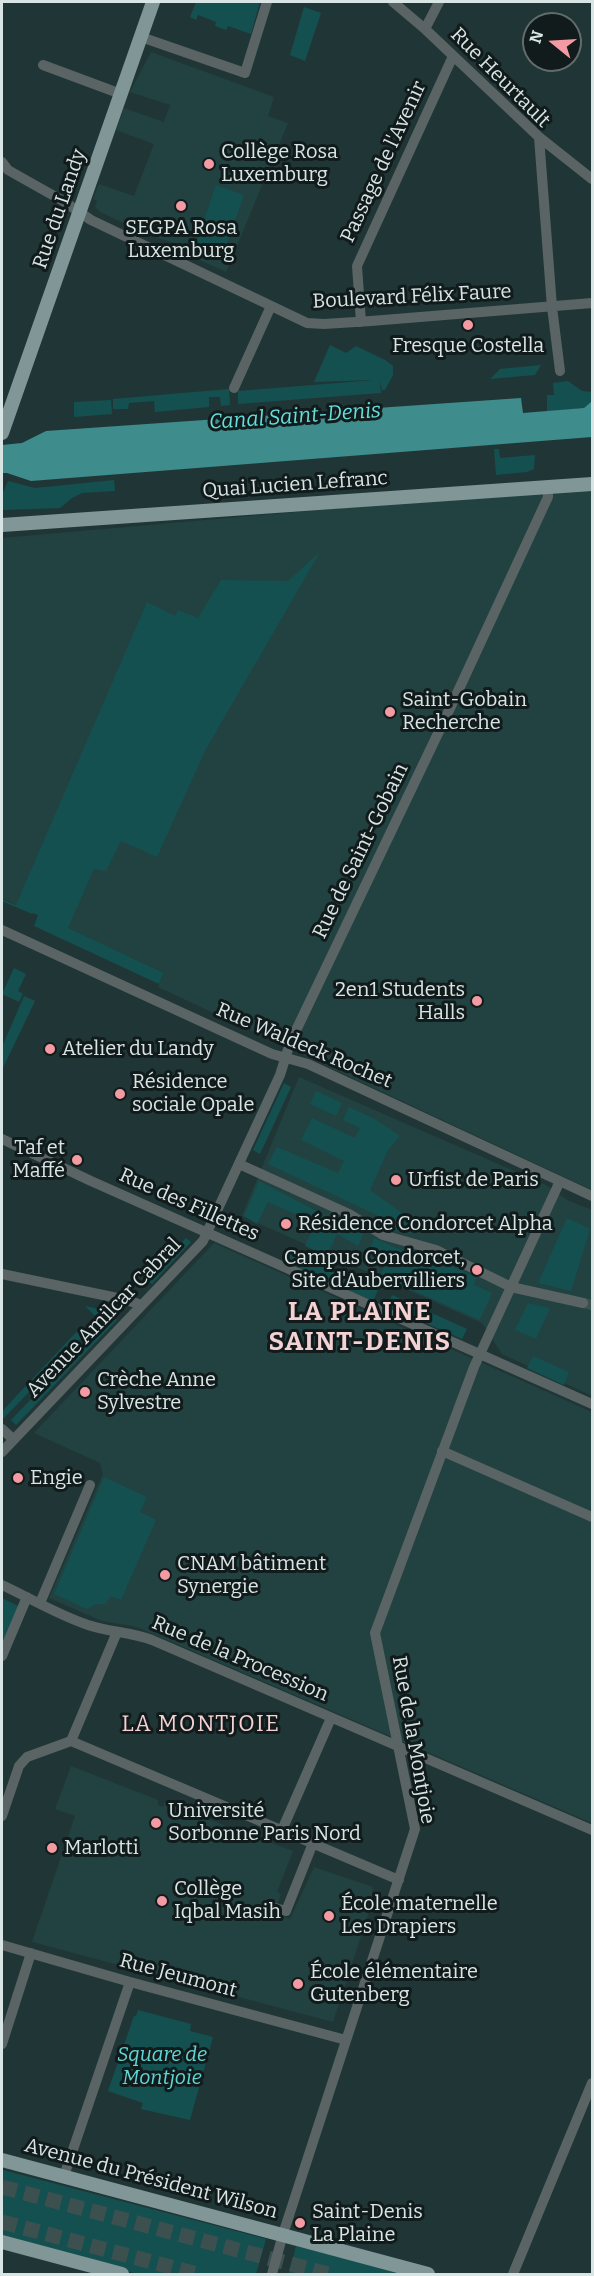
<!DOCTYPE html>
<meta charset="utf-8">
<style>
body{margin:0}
#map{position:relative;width:594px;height:2276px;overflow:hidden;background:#203636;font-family:Bitter,serif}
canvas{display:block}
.frame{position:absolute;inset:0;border:3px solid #d8e5e4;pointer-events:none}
.north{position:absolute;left:522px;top:12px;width:60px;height:60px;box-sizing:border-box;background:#121b1b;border:2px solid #616c6b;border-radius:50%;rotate:288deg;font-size:16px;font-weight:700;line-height:24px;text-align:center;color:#d8e5e4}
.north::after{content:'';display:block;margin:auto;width:21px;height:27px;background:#f49aa2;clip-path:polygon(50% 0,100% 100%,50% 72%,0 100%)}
</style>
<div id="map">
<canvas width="594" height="2276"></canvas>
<div class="frame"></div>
<div class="north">N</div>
</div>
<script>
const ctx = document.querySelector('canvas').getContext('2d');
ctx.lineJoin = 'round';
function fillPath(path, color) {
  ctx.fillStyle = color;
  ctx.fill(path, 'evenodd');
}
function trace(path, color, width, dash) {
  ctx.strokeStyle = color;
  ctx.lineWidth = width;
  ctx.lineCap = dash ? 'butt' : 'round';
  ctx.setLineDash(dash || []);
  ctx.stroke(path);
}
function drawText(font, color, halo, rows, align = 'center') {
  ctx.font = font + ' Bitter,serif';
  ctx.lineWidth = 6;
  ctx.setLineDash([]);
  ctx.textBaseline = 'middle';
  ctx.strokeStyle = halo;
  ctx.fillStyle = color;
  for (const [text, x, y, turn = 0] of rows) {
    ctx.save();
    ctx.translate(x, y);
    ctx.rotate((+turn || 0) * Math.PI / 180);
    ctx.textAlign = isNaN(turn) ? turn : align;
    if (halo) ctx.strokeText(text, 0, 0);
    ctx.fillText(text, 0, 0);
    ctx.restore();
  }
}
fillPath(new Path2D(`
 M151 52 274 97 268 116 288 123 226 272 189 255 191 249 147 234 100 212 95 207 97 201 93 199 99 184 134 196 154 144 116 130 124 108 164 122 170 105 130 92Z
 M592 486V1190L158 987 164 973 2 898V538Z
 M299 1077 544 1184 569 1201 592 1210V1396L502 1354 482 1323 242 1216Z
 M214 1243 592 1412V1823L137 1627 102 1621 49 1598 103 1474 100 1463 34 1433Z
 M71 1766 158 1800V1805L163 1807 165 1802 239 1831V1837L245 1839 247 1834 293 1851 277 1892 281 1894 274 1913 290 1919 314 1867 373 1887 372 1892 375 1893 333 2022 32 1942 75 1816 55 1809Z`), '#224141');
fillPath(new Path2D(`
 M196 2H260L251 34 228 26 226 30 215 26 216 22 198 15 196 20 190 17Z
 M304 7 321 13 305 61 290 55Z
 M216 185 244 195 223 255 195 246Z
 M330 345 346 353 356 346 385 360 393 366V375L385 390H382L380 381 381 393 238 404V391L374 380 314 382Z
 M541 365 535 375 490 379 500 369Z
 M568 381 582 391 592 392V401L584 408 547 412V395H554L553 383Z
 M229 389 230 405 221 406 220 397H209V407L155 412 154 401 129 403 128 409H113V399Z
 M111 400 112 414 74 417V402Z
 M494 449H499L500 458 535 455 534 469 527 472 496 475Z
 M114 480 115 491 82 493 72 498 60 508 2 510V495L8 481 35 488Z
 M320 552 206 749 157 857 121 841 106 871 94 869 68 928 164 973 159 984 34 926 38 915 33 913 32 914 2 901V899L16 905 147 602 175 616 178 610 198 618 221 580 288 581Z
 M14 968 26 974 18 991 23 994 19 1002 2 994Z
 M24 996 35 1001 2 1070V1047Z
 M284 1083 291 1087 260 1154 253 1150Z
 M316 1091 342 1103 336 1116 310 1104Z
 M349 1107 375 1119 400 1136 388 1150 370 1190 417 1224 413 1233 386 1230 376 1222 377 1215 268 1164 277 1147 338 1173 344 1161 301 1140 312 1118 355 1138 360 1128 343 1120Z
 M259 1181 324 1215 364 1232 358 1246 337 1234 327 1256 305 1246 315 1223 268 1202 257 1224 244 1216Z
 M567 1218 590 1229 571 1291 538 1283Z
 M186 1238 191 1242 152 1284 146 1279Z
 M374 1238 403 1251 408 1248 420 1252 424 1260 434 1264 451 1265 476 1278 474 1285 492 1293 480 1320 380 1276 388 1257 370 1250Z
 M290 1249 379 1288 373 1301 284 1262Z
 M392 1295 467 1329 462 1339 387 1306Z
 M528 1303 550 1308 536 1339 515 1330Z
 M85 1306 95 1308 103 1315 4 1418 2 1417V1412L7 1406 81 1327 84 1328 96 1317Z
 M111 1316 117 1320 16 1425 11 1420Z
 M533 1356 569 1372 564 1385 527 1368Z
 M104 1477 147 1497 140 1512 156 1520 121 1600 110 1596 106 1604H96L87 1609 54 1594Z
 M2 1598 20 1607 2 1650Z
 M138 2010 191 2024 190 2031 213 2037 190 2120 141 2109 143 2103 108 2091 134 2016H136Z
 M3 2170 266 2239 256 2274H138L2 2237V2177Z
 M296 2246 406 2274H289Z`), '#155050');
fillPath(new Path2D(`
 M521 398 523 413 584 408 592 401V437L31 481 7 473H2V445L22 443 46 431Z`), '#3f8c8c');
trace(new Path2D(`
 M583 1303 592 1305`), '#3c5050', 10, [10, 5]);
trace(new Path2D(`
 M2 2187 328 2274
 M2 2222 197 2274`), '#3c5050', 15, [15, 8]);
trace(new Path2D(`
 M393 2 425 29 539 137 552 307 560 371
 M425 29 439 2
 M141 37 245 73 267 2
 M43 65 121 94
 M539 137 592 179
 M2 162 8 170 63 201 91 220 307 323 324 324 371 321 592 303
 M361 322 357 266 453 56
 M234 388 271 306
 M2 930 272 1054 308 1064 592 1196
 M2 1139 91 1181 592 1404
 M239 1164 349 1214 383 1235 436 1250 511 1287 583 1303
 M2 1274 127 1300 141 1305
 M2 1429 13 1439
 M442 1451 592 1517
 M2 1452 203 1241 280 1075 290 1043 453 702 548 497V486
 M2 1585C30 1598 58 1615 88 1625 109 1632 131 1632 152 1640L592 1830
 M40 1603 90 1485
 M2 1656 27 1597
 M71 1741 399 1880
 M2 1816 19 1766 27 1757 71 1741 117 1632
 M282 1830 331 1718
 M275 1908 286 1911 313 1843
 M2 1945 130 1982 346 2040
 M2 2044 31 1953
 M64 2176 130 1982
 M272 2274 283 2234 415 1829 375 1633 474 1367 560 1181
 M513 2274 592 2083`), '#5a6464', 10);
trace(new Path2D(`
 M2 433 153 2
 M2 525 592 484
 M2 2160 428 2274
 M2 2242 122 2274`), '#819696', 14);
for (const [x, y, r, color] of [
 [209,164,6,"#f49aa2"],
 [181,206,6,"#f49aa2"],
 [468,325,6,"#f49aa2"],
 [390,712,6,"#f49aa2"],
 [477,1001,6,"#f49aa2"],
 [50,1049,6,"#f49aa2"],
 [120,1094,6,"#f49aa2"],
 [77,1160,6,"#f49aa2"],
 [396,1180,6,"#f49aa2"],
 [286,1224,6,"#f49aa2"],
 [477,1270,6,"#f49aa2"],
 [85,1392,6,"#f49aa2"],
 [18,1478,6,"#f49aa2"],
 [165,1575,6,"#f49aa2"],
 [156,1823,6,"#f49aa2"],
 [52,1848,6,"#f49aa2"],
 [162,1901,6,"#f49aa2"],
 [329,1916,6,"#f49aa2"],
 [298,1984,6,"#f49aa2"],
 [300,2223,6,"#f49aa2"]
]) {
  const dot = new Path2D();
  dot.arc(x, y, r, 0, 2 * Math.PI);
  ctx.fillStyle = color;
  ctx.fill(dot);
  trace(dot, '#121b1b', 2);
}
drawText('20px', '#d8e5e4', '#121b1b', [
 ["Rue Heurtault",500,78,45],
 ["Passage de l'Avenir",384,162,-65],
 ["Rue du Landy",60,209,-71],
 ["Boulevard Félix Faure",412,297,-3],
 ["Quai Lucien Lefranc",295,485,-4],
 ["Rue de Saint-Gobain",361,851,-64],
 ["Rue Waldeck Rochet",304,1046,23],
 ["Rue des Fillettes",189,1205,24],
 ["Avenue Amilcar Cabral",104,1318,-46],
 ["Rue de la Procession",240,1659,23],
 ["Rue de la Montjoie",413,1740,80],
 ["Rue Jeumont",178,1976,15],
 ["Avenue du Président Wilson",151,2179,15]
]);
drawText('20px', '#d8e5e4', '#121b1b', [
 ["Collège Rosa",221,152],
 ["Luxemburg",221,175],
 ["SEGPA Rosa",181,228,"center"],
 ["Luxemburg",181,251,"center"],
 ["Fresque Costella",468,346,"center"],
 ["Saint-Gobain",402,700],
 ["Recherche",402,723],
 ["2en1 Students",465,990,"right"],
 ["Halls",465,1013,"right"],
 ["Atelier du Landy",62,1049],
 ["Résidence",132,1082],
 ["sociale Opale",132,1105],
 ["Taf et",65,1148,"right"],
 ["Maffé",65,1171,"right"],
 ["Urfist de Paris",408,1180],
 ["Résidence Condorcet Alpha",298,1224],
 ["Campus Condorcet,",465,1258,"right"],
 ["Site d'Aubervilliers",465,1281,"right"],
 ["Crèche Anne",97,1380],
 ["Sylvestre",97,1403],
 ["Engie",30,1478],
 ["CNAM bâtiment",177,1564],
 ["Synergie",177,1587],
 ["Université",168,1811],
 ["Sorbonne Paris Nord",168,1834],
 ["Marlotti",64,1848],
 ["Collège",174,1889],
 ["Iqbal Masih",174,1912],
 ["École maternelle",341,1904],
 ["Les Drapiers",341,1927],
 ["École élémentaire",310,1972],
 ["Gutenberg",310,1995],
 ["Saint-Denis",312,2212],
 ["La Plaine",312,2235]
], 'left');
drawText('italic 20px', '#60d7d6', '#121b1b', [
 ["Square de",162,2055],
 ["Montjoie",162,2078]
]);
drawText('italic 21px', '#67dddc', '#121b1b', [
 ["Canal Saint-Denis",295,417,-4]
]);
ctx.letterSpacing = '1.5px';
drawText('22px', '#f4d1d3', '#121b1b', [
 ["LA MONTJOIE",201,1725]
]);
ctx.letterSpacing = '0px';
ctx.letterSpacing = '1.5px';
drawText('bold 26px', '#f4d1d3', '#121b1b', [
 ["LA PLAINE",360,1313],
 ["SAINT-DENIS",360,1343]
]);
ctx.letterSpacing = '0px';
</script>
